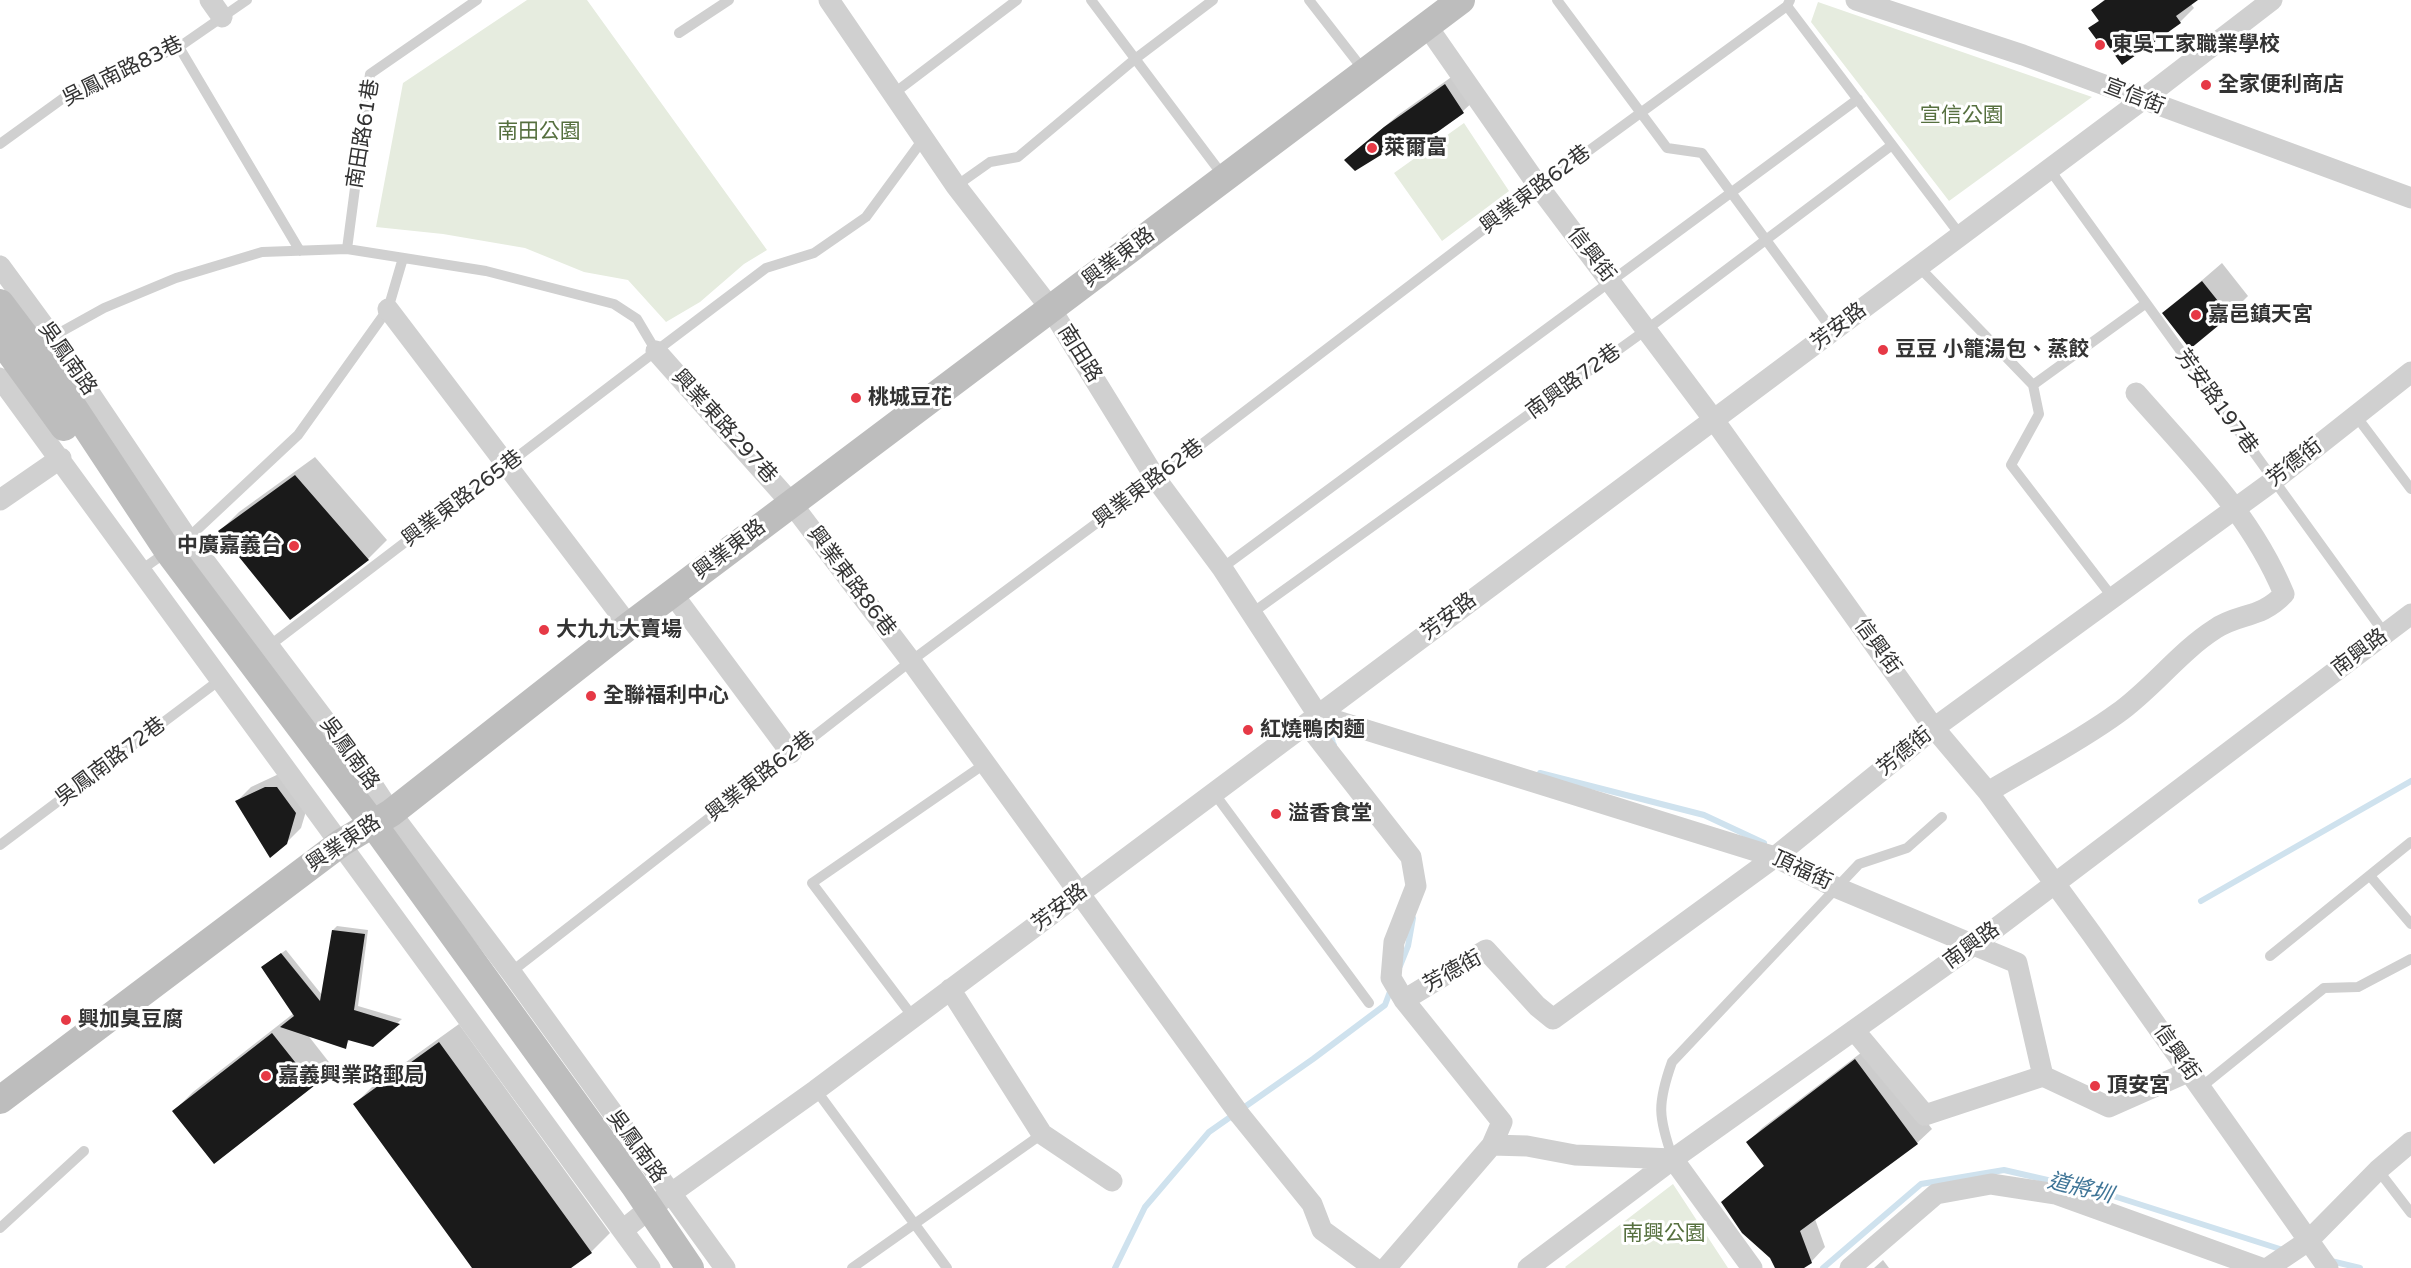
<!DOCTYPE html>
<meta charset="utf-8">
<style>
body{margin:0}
canvas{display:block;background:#fff}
</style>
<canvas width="2411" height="1268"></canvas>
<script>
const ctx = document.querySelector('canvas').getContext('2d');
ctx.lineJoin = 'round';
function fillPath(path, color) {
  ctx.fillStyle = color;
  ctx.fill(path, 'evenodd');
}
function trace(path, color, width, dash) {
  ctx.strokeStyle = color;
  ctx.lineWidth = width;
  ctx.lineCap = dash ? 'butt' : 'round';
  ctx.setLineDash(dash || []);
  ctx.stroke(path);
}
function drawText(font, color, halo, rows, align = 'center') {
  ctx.font = font + ' "Varela Round","Noto Sans TC",sans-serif';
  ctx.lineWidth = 6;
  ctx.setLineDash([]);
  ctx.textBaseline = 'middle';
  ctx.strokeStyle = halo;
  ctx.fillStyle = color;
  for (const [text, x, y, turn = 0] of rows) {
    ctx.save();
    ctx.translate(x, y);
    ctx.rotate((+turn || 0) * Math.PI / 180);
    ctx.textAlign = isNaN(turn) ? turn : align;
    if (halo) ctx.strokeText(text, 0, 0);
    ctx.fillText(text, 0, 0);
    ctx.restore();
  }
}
fillPath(new Path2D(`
 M527 0H587L767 250 744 264 700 302 666 322 628 280 584 272 525 248 443 234 376 227 403 83Z
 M1818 2 2092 97 1949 201 1811 22Z
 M1464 123 1509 191 1442 241 1394 173Z
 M1673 1184 1728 1268H1566L1565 1267Z`), '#e6ecdf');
fillPath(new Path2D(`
 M2104 0H2196L2191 4 2194 8 2180 22 2104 38 2090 29 2100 19 2093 10Z
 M1457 73 1475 100 1463 111 1396 137 1380 154 1346 160 1398 115Z
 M2222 263 2248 296 2229 315 2164 313Z
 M315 457 387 540 368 559 290 618 220 531 239 512Z
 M281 773 310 798 301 828 286 843 237 801 251 787Z
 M337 926 368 930 358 1006 402 1019 372 1045 350 1039 345 1047 307 1034 332 1066 313 1085 174 1111 193 1092 294 1013 267 963 286 950 322 995 333 930Z
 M459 1024 610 1233 591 1252 568 1268H474L355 1104 374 1085Z
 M1870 1046 1932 1129 1917 1143 1815 1219 1825 1247 1811 1262 1801 1268H1777L1771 1257 1723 1202 1765 1165 1748 1142 1762 1128Z
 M1883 1260 1889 1268H1874Z`), '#0003');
trace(new Path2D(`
 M1334 745 1332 741 1341 725
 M1540 773 1704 815 1764 843
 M2201 901 2411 781
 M1400 966 1408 946 1413 918
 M2331 1261 2360 1268
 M1115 1268 1145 1207 1209 1132 1313 1059 1385 1005 1391 989
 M1823 1268 1921 1184 2004 1170 2104 1193 2283 1250`), '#cfe2ee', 6);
fillPath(new Path2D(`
 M2105 0H2198L2176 16 2181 23 2122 65 2104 40 2099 43 2088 28 2099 21 2091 10Z
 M1445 84 1464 113 1408 153 1394 138 1381 155 1355 171 1344 160 1384 127Z
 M2202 281 2230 316 2190 349 2162 313Z
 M295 475 369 560 290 620 218 531Z
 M265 787H277L296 813 287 844 270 858 235 801Z
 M332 930 365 934 354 1010 400 1024 373 1047 348 1040 346 1049 280 1027 294 1016 261 967 281 953 320 1001Z
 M272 1033 314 1086 214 1164 172 1111Z
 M439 1042 592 1253 571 1268H472L353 1104Z
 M1855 1059 1918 1144 1800 1231 1812 1263 1804 1268H1775L1770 1258 1742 1233 1721 1202 1764 1166 1746 1142Z`), '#1a1a1a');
trace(new Path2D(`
 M1091 0 1224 177
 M1309 0 1365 72
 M1557 0 1667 148 1702 153 1833 331
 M1787 6 1961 236
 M679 33 729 0
 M179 47 300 251
 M893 94 1017 0
 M0 144 69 94 179 47 247 0
 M2050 170 2385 634
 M956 186 990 162 1018 157 1135 59 1213 0
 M347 249 370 74 477 0
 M1919 267 2033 385 2039 414 2011 465 2113 598
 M50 338 104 308 176 278 262 252 347 249 486 271 614 304 637 319 656 351 766 268 814 253 866 217 924 138
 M2033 385 2145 304
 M2356 416 2411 489
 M186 540 298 435 388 309 403 258
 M1222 568 1858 99
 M141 570 168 551
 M1252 613 1646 330 1892 145
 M269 646 656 351
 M1214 793 1369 1003
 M0 845 221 679
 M2370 876 2411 924
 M2270 956 2411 842
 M511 972 911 661 1156 479 1539 187 1787 6 1790 0
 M913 1017 812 883 986 763
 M2200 1088 2324 988 2358 987 2411 959
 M816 1090 947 1268
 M1673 1159C1658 1117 1657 1104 1672 1062L1859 864 1907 848 1942 817
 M2378 1170 2411 1213
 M0 1228 84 1151
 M852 1268 1042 1134`), '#d0d0d0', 10);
trace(new Path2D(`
 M210 0 222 17
 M829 0 956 186 1051 309 1156 479 1222 568 1318 715 1775 857 1835 887 2017 963 2043 1076 2109 1107 2188 1072
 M1856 0 2023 55 2411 198
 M1427 26 1539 187 1714 420 1934 728 1988 792 2091 933 2328 1268
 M0 266 52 337 188 539 364 772 391 813 511 972 725 1268
 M388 309 629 626
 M656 351 792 504 911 661 1240 1115 1312 1204 1322 1230 1374 1268
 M0 378 650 1268
 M0 500 61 458
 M672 593 791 753
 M1307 724 1411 857 1416 886 1394 942 1391 978 1404 1000 1502 1122 1492 1145 1527 1146 1575 1155 1673 1159 1752 1268
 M1988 792C2031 766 2077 743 2118 713 2153 688 2179 652 2215 629 2238 613 2261 619 2284 594 2251 514 2192 457 2136 393
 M950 989 1042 1134 1112 1181
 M1404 1000 1486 950 1537 1006 1553 1019 1775 857 1934 728 2273 481 2411 372
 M1854 1030 1925 1115 2043 1076
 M623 1230 649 1209 816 1090 2142 100 2272 0
 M1386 1268 1492 1145
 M1528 1268 1673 1159 1975 944 2411 614
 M1850 1268 1936 1194 1991 1184 2056 1194 2261 1268
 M2268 1268 2308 1241 2378 1170 2411 1142`), '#d0d0d0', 21);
trace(new Path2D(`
 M0 303 34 348 168 551 373 824 634 1185 690 1268
 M0 339 64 427
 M0 1100 341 843 391 813 629 626 1461 0`), '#bdbdbd', 28);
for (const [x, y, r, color] of [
 [2100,45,6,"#e63946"],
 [2206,85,6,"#e63946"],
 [1372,148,6,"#e63946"],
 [2196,315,6,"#e63946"],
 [1883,350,6,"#e63946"],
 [856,398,6,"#e63946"],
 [294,546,6,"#e63946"],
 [544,630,6,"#e63946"],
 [591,696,6,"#e63946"],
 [1248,730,6,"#e63946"],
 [1276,814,6,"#e63946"],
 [66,1020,6,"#e63946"],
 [266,1076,6,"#e63946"],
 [2095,1086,6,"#e63946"]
]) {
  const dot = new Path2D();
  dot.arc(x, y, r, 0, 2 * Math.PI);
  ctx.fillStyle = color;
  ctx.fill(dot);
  trace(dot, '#fff', 2);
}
drawText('bold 21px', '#333', '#fff', [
 ["東吳工家職業學校",2112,45],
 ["全家便利商店",2218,85],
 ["萊爾富",1384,148],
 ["嘉邑鎮天宮",2208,315],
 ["豆豆 小籠湯包、蒸餃",1895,350],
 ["桃城豆花",868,398],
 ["中廣嘉義台",282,546,"right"],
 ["大九九大賣場",556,630],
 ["全聯福利中心",603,696],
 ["紅燒鴨肉麵",1260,730],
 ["溢香食堂",1288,814],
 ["興加臭豆腐",78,1020],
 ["嘉義興業路郵局",278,1076],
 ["頂安宮",2107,1086]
], 'left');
drawText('21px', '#333', '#fff', [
 ["吳鳳南路83巷",123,72,-26],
 ["宣信街",2134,97,21],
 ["南田路61巷",364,134,-81],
 ["興業東路62巷",1536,190,-37],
 ["信興街",1591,255,52],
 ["興業東路",1119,258,-37],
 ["芳安路",1839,327,-37],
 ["南田路",1079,354,58],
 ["吳鳳南路",67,359,55],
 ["南興路72巷",1574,382,-36],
 ["芳安路197巷",2216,402,54],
 ["興業東路297巷",724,427,48],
 ["芳德街",2295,463,-38],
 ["興業東路62巷",1149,484,-37],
 ["興業東路265巷",463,499,-37],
 ["興業東路",730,550,-37],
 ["興業東路86巷",851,582,53],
 ["芳安路",1449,617,-37],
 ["信興街",1877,647,54],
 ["南興路",2360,653,-37],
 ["芳德街",1905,752,-39],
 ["吳鳳南路",349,754,54],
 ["吳鳳南路72巷",111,762,-37],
 ["興業東路62巷",761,777,-38],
 ["興業東路",344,844,-34],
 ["頂福街",1802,871,25],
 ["芳安路",1060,908,-37],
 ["南興路",1972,946,-36],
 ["芳德街",1453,972,-29],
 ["信興街",2176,1053,55],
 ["吳鳳南路",636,1147,54]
]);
drawText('21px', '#56703f', '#fff', [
 ["宣信公園",1962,116],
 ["南田公園",539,132],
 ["南興公園",1664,1234]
]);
drawText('italic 22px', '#3f7597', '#fff', [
 ["道將圳",2080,1189,14]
]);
</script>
